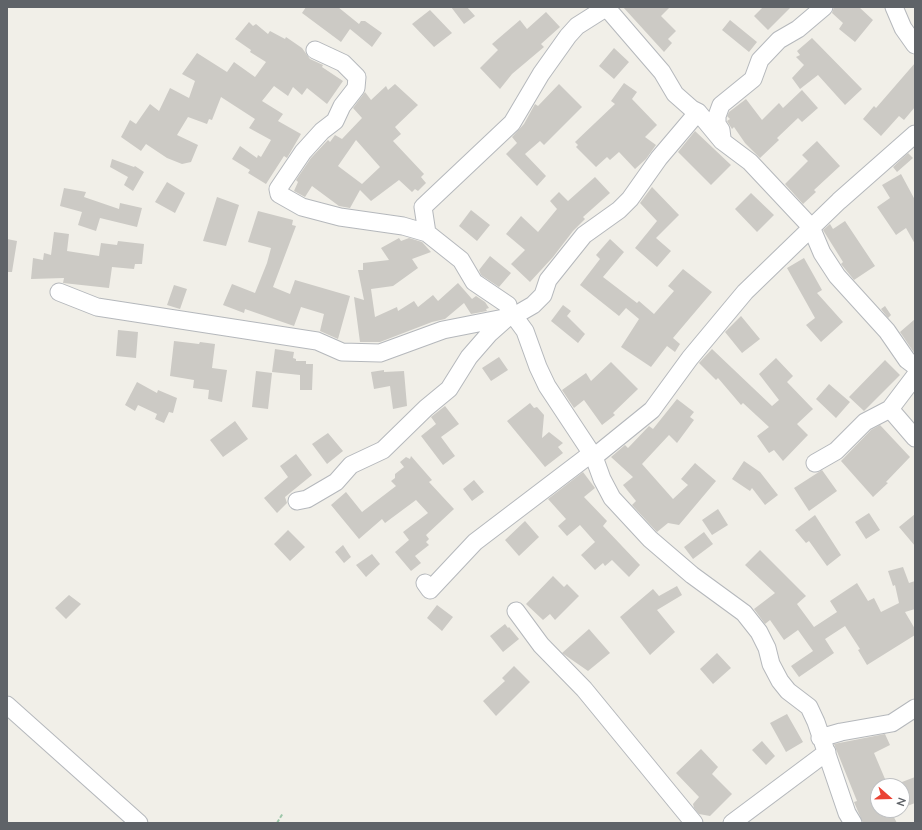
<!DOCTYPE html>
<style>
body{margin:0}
#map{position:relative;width:922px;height:830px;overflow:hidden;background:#f1efe8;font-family:"Nunito Sans",sans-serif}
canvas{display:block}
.frame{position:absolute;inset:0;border:8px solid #5f6368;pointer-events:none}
.north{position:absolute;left:870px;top:778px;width:40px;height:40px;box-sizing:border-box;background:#fff;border:1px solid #bfc1c3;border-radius:50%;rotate:110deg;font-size:11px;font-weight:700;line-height:16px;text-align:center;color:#5f6368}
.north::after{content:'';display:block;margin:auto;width:14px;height:18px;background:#ea4335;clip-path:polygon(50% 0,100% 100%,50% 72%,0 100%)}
</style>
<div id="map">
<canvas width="922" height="830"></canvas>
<div class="frame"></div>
<div class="north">N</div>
</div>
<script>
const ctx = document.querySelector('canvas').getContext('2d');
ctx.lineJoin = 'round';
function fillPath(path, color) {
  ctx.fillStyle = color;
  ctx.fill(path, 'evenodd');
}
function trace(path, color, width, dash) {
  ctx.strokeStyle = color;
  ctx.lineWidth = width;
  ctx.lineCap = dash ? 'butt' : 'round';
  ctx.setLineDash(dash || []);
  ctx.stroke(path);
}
fillPath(new Path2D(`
 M306 7H338L359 24 361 21H365L382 33 372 47 350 29 341 42 302 13Z
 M451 7H467L475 16 464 24Z
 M623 7H670L661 16 676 31 668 39 672 43 664 52Z
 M763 7H791L768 30 754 16Z
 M834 7H859L873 20 855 42 839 29 843 23 832 13Z
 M430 10 452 33 434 47 412 24Z
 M546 12 560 27 541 44 544 47 512 74 500 89 480 68 498 50 492 44 520 20 527 29Z
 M730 20 757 42 749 52 722 30Z
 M249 22 253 26 256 24 268 34 270 31 285 39 286 37 302 48 310 59 323 65 322 67 343 81 327 104 307 88 302 95 293 87 288 96 274 86 262 101 283 114 278 121 301 134 287 158 284 156 266 184 248 173 250 170 232 159 240 146 257 158 258 155 261 157 271 140 249 128 255 119 221 97 212 120 209 119 207 124 188 117 177 135 198 145 191 162 182 164 167 158 146 144 141 151 121 137 130 120 136 124 150 104 159 111 170 88 189 98 195 81 182 74 197 53 227 72 234 62 255 77 266 62 250 52 251 50 235 39Z
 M812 38 862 89 845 105 818 75 800 89 792 78 804 65 796 57 800 55 797 51Z
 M614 48 629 62 614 79 599 66Z
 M915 63V107L904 120 899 116 881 136 863 119 874 106 876 108Z
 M624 83 637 92 632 99 657 125 645 137 656 145 646 159 635 169 619 152 610 160 607 157 596 167 576 147 578 145 575 142 615 104 611 101Z
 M395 84 418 105 395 127 401 134 393 141 424 174 421 177 426 183 418 191 415 189 412 192 399 180 371 201 360 190 350 208 339 206 312 186 305 197 294 191 298 182 296 180 311 158 328 140 330 142 335 135 342 139 362 118 353 108 365 92 371 100 386 86 388 90ZM356 140 380 167 362 184 338 166Z
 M559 84 582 107 544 145 540 141 525 154 546 176 537 186 506 154 517 143 512 137 524 124 535 104 538 106Z
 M802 90 818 108 802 122 798 118 777 138 779 140 760 158 745 143 734 127 732 129 727 121 730 119 727 116 729 112 746 99 762 120 779 103 783 108Z
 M695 131 731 165 711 185 678 152Z
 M817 141 840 166 814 190 816 192 803 204 785 184 808 161 802 155Z
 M908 153 913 158 897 172 893 167Z
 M112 159 134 167 135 166 144 172 133 191 124 185 128 177 110 167Z
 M901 174 915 200V244L906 228 896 235 877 207 890 198 882 185Z
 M595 177 610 193 583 217 585 219 573 231 553 257 530 282 511 264 525 250 506 234 521 216 538 232 557 209 550 201 559 192 568 201Z
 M167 182 185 193 175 213 155 202Z
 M652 187 679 215 656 238 671 251 657 267 635 248 657 221 640 203Z
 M64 188 86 192 84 197 119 209 120 203 142 208 137 227 100 218 96 231 78 225 82 212 60 206Z
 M751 193 774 215 757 232 735 209Z
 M217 197 239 205 226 246 203 241Z
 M471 210 490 225 477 241 459 226Z
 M258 211 293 220 292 225 296 226 273 287 290 294 295 280 350 296 338 339 320 331 324 314 301 307 294 326 245 309 244 313 223 305 232 284 255 293 267 263 271 248 248 242Z
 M845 221 875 266 854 280 841 264 843 262 823 230 830 224 833 229Z
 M54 232 69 234 67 251 99 256 101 243 117 245 118 241 144 244 142 264H135L134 269 112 267 109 288 63 283 64 278 31 279 33 258 43 260 44 253 51 255Z
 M399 238 401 241 409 238 422 242 431 252 412 259 418 268 393 286 371 289 375 317 397 307 398 311 414 301 418 307 433 295 438 301 458 283 472 299 476 296 485 302 489 308 486 309 487 311 471 314 464 303 445 319 432 322 380 342H360L354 297 364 300 358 270H363V263L389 260 381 248Z
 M7 239 17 241 12 272H7Z
 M610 239 624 252 603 277 637 303 639 301 654 314 674 291 668 286 683 269 712 292 673 338 680 344 675 352 667 346 651 367 621 347 639 319 626 308 619 316 580 285 600 259 596 255Z
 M490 256 511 273 499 287 481 275 479 270Z
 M804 258 822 290 817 293 843 322 821 342 806 325 815 318 787 268Z
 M174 285 187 289 180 309 167 305Z
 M563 305 571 311 567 316 585 334 578 343 551 321Z
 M885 306 891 315 888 318 881 309Z
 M741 316 760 339 742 353 725 332Z
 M915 319V354L900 332Z
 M118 330 138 332 136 358 116 356Z
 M174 341 199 344 200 342 215 344 212 368 227 370 222 402 208 399 209 390 193 388 194 380 170 376Z
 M275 349 294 352 293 358 296 359V361H306V364H313L312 390H300V375L272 372Z
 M712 349 772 406 779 400 759 374 776 358 793 376 787 382 813 409 797 424 808 435 783 461 774 450 769 453 757 436 769 427 743 403 741 405 718 378 716 380 699 363Z
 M499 357 508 370 491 381 482 368Z
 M885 360 900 375 864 411 849 397Z
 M611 362 638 389 613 413 615 415 602 425 584 400 574 408 562 390 586 373 591 381Z
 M384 370V372L404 371 407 406 393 409 390 386 374 389 371 372Z
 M256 371 272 373 268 409 252 407Z
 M137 382 157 393 158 390 177 398 173 413 169 412 164 423 155 419 157 414 138 405 135 411 125 405Z
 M829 384 850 402 836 418 816 399Z
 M677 399 694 412 690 417 694 420 677 443 669 435 642 464 673 499 688 485 681 479 695 463 716 481 679 525 668 523 657 532 632 505 636 501 623 485 633 477 611 457 625 445 628 448 649 426 653 429Z
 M530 403 534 408 537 407 544 415 542 438 549 432 563 443 558 447 563 453 545 467 507 421Z
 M445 406 459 424 441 437 455 456 443 465 421 436 436 424 431 417Z
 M235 421 248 439 223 457 210 440Z
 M880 425 910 457 886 482 888 483 873 497 841 461 871 430Z
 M328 433 343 451 327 464 312 444Z
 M296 454 312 475 285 497 287 503 277 513 264 498 288 477 280 466Z
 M411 456 432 480 429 482 454 509 426 535 429 539 426 542 429 545 415 556 421 563 411 571 395 552 409 540 403 532 428 513 416 500 385 523 382 519 359 539 331 505 346 492 362 512 396 486 391 481 395 478V474L404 467 400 462 406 457 410 459Z
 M744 461 760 472 778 495 765 505 752 488 750 491 732 479Z
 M822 470 837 491 809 511 794 488Z
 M583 472 595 488 584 497 607 521 603 526 640 565 629 577 612 560 605 566 603 563 595 570 581 555 595 542 580 525 567 536 558 526 566 519 548 499Z
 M474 480 484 492 472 501 463 489Z
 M718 509 728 525 712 535 702 520Z
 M869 513 880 530 866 539 855 522Z
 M915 514V546L899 527Z
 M815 515 841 555 827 566 809 541 806 543 795 530Z
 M525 521 539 537 519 556 505 540Z
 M288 530 305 547 290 561 274 544Z
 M704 532 713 544 693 559 684 547Z
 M343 545 351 557 344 563 335 552Z
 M760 550 806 596 797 604 814 627 837 612 830 601 857 583 868 601 874 598 881 612 899 603 895 585 893 586 888 571 903 567 909 583 915 581V609L905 612 915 629V635L867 665 858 650 860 649 845 626 825 639 834 653 799 677 791 666 813 651 798 630 784 640 770 620 765 624 754 609 775 593 745 565Z
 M372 554 380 564 366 577 356 565Z
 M553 576 564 587 567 584 579 596 555 620 550 614 543 620 526 604Z
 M677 586 682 595 657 610 675 632 650 655 620 617 653 589 659 596Z
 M69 595 81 604 66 619 55 608Z
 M437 605 453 617 442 631 427 618Z
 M505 624 508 628 509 627 519 639 503 652 490 636Z
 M589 629 610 653 588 671 562 653Z
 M717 653 731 668 713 684 700 669Z
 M514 666 530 682 496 716 483 701 505 681 502 678Z
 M787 714 803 742 786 752 770 723Z
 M885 734 890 745 874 753 888 786H878V810H890L897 823H863L854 802 857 801 834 744Z
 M762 741 775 756 766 765 752 750Z
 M701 749 718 767 712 774 732 794 710 816 699 814 694 808 693 804 699 797 676 773Z
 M915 777V803L902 808V782Z`), '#cccac5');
const minor = new Path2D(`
 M606 7 662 72 675 94 692 109 698 112 722 141 750 162 811 227 822 253 837 276 887 331 907 360 915 366
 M894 7 903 28 915 45
 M315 50 343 63 357 77 356 88 342 106 335 121 322 131 303 152 278 189 279 194 302 207 340 217 403 226 427 233 461 260 474 282 508 305 509 317 514 316 525 331 538 367 547 386 594 457 602 479 612 498 650 539 692 575 744 613 759 632 767 648 771 664 780 681 788 691 809 707 816 722 847 813 853 823
 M722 138 721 130 717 124V116L721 105 753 79 760 60 779 40 798 29 824 7
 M427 233 423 207 512 123 541 74 568 36 577 26 607 7
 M59 292 97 307 317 341 342 352 380 353 443 330 514 316 533 305 543 295 548 280 584 235 619 210 630 199 659 158 698 112
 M890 409 915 438
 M594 457 652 410 690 358 745 292 839 201 915 134
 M815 463 836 451 865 422 890 409 915 376
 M297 501 307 499 336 482 351 465 383 450 426 408 449 389 469 357 489 334 507 318
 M425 583 430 590 475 542 592 453
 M516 611 541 645 584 689 694 823
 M7 705 139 823
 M820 738 841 732 892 723 915 708
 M732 823 827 752`);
trace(minor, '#b5b8bc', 19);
trace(new Path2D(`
 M277 823 283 813`), '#9cc7a9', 2, [4, 2]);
trace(minor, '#fff', 17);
</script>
